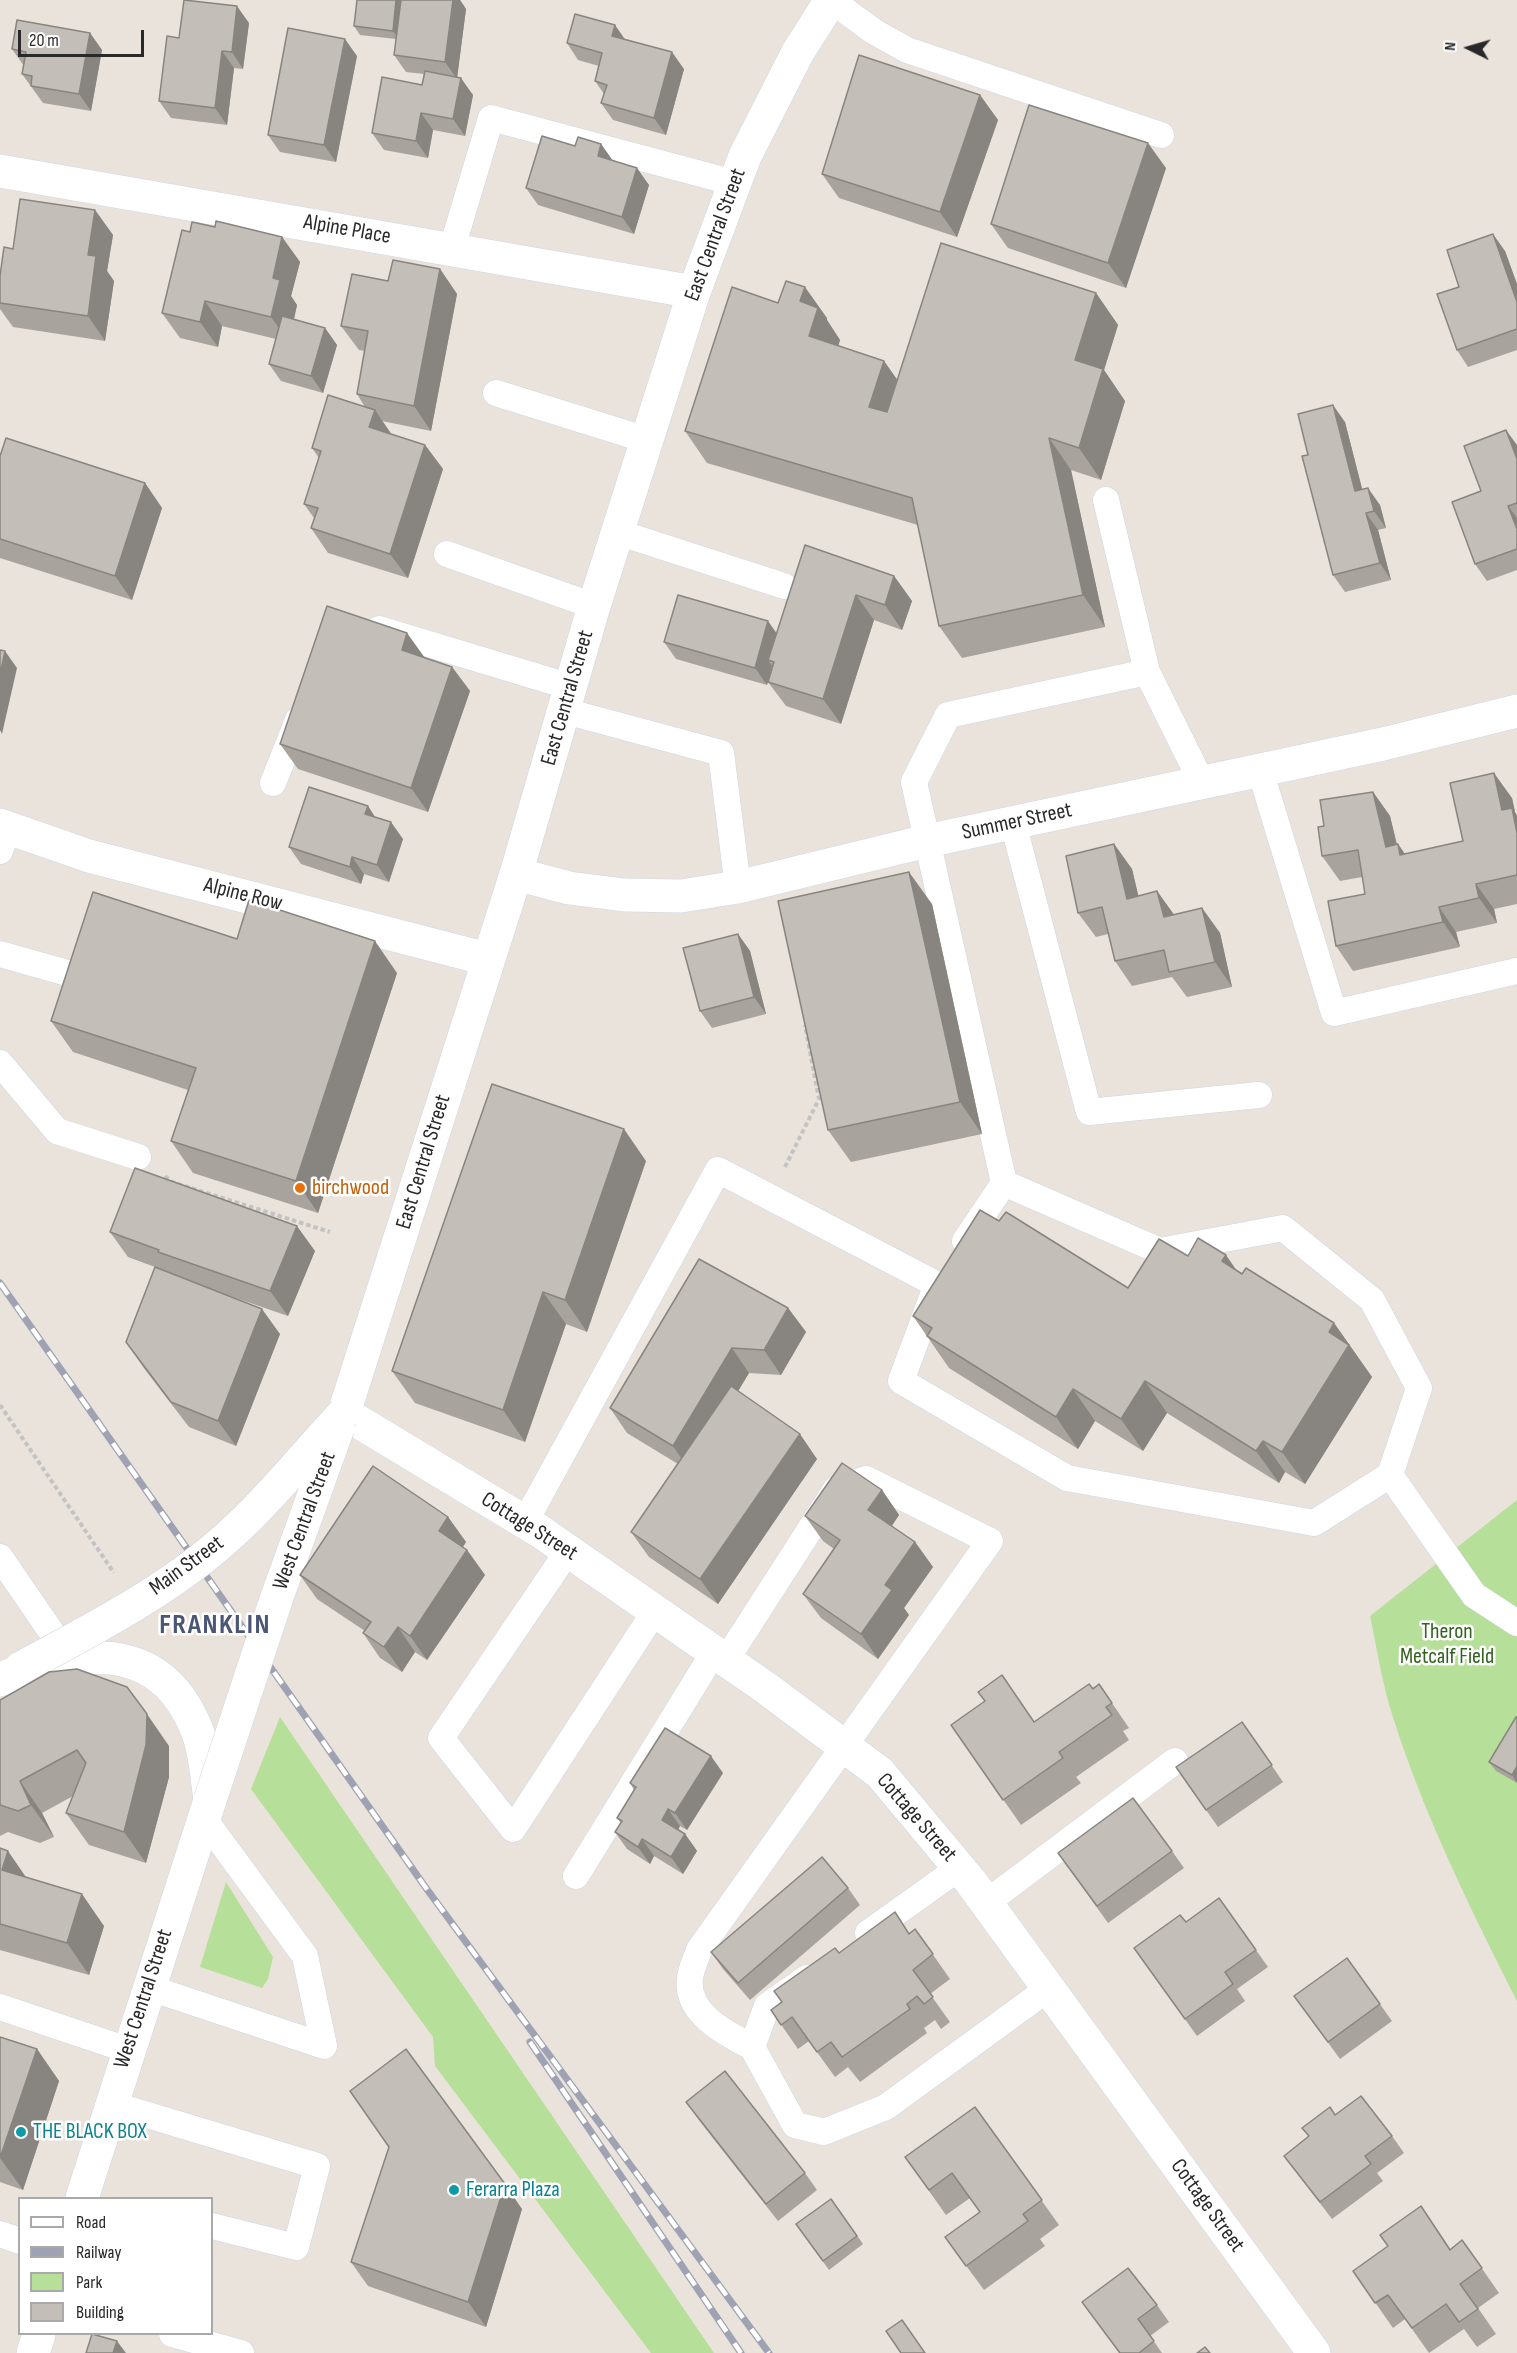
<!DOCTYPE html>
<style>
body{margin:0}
#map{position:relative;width:1517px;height:2353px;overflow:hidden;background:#eae3db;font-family:"Sofia Sans Condensed",sans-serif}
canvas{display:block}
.legend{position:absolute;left:18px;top:2197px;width:195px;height:138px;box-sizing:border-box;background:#fff;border:2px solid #a9a9a9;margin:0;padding:8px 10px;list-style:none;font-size:18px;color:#292929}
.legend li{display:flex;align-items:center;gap:12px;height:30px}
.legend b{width:30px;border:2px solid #a9a9a9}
.north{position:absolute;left:1439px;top:18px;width:60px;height:60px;-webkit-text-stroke:4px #fff;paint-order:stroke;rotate:275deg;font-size:16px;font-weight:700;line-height:24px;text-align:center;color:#292929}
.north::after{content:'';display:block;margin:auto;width:21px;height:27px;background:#292929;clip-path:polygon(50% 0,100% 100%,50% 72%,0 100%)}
.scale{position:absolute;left:18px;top:30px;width:126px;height:27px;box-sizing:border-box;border:3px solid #292929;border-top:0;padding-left:8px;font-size:18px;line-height:21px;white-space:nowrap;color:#292929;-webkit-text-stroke:4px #fff;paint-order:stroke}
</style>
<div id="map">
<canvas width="1517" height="2353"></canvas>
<ul class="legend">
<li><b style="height:8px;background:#fff"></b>Road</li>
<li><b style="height:8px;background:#9ea2b2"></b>Railway</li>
<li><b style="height:16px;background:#b6df99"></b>Park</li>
<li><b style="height:16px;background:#c3beb7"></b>Building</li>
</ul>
<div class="north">N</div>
<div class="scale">20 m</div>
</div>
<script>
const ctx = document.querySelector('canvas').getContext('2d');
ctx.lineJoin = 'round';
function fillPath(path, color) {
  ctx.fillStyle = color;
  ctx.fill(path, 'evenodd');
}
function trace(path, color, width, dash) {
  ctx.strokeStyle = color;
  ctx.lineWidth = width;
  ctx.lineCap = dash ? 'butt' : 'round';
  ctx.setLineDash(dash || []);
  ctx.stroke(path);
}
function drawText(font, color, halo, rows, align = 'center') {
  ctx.font = font + ' "Sofia Sans Condensed",sans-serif';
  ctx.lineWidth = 5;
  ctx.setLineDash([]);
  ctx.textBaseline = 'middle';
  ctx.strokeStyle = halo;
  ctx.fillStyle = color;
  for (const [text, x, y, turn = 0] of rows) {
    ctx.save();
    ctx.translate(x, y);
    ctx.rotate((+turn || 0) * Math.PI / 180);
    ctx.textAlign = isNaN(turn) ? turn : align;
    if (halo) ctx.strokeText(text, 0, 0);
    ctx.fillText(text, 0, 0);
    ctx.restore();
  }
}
fillPath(new Path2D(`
 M1517 1500V2001C1470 1908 1423 1813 1392 1714 1382 1683 1377 1648 1370 1616Z
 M280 1717 714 2353H651L435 2066 433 2037 251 1789Z
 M226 1882 273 1957 268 1979 262 1988 200 1967Z`), '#b6df99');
const lane = new Path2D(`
 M831 0 873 31 907 50 1161 135
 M452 248 491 118 735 183
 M496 393 647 440
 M1106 500 1147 672 1202 783
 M617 532 784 586
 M447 554 594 606
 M379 629 571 687
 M565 711 721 753 738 887
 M1260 770 1334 1013 1517 971
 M273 783 298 720
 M1013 823 1089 1112 1259 1095
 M0 851 8 828
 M0 954 78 976
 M0 1063 57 1131 138 1157
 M1004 1183 1160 1251 1283 1228 1372 1300 1419 1388 1390 1475
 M965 1241 1004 1183 914 782 948 715 1147 672
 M933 1295 901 1381 1067 1478 1314 1523 1390 1475 1474 1595 1517 1623
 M525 1522 718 1170 936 1284
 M568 1551 441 1738 513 1829 655 1611
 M0 1557 61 1646
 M726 1660 836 1489 866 1479 990 1541 699 1950C696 1959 691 1969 690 1978 685 2013 725 2033 752 2047
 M576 1876 714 1652
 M986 1903 1175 1761
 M868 1933 959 1868
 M807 1978 767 2006 752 2047 795 2125 824 2132 886 2107 1049 1988
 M147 1987 324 2046 305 1956 204 1819
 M0 2007 128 2050
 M111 2104 317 2166 296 2247 212 2226
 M0 2234 20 2241
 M172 2334 241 2353`);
const street = new Path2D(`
 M0 171 694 292
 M0 825 89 856 487 959`);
const secondary = new Path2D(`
 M831 0 798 52 745 156 694 292 594 606 516 874 344 1413 538 1530 766 1688 880 1773 971 1882 1314 2353
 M516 874 569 888 624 895 681 896 738 887 927 841 1383 744 1517 711
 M0 1680C19 1670 35 1666 56 1662 115 1650 164 1660 192 1719 205 1744 206 1772 210 1800L82 2198
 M33 2353 39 2334`);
trace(lane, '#d0d5e1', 27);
trace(street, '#d0d5e1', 34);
trace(secondary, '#d0d5e1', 34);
trace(new Path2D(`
 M785 1167 819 1099 805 1025
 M165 1176 172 1182 330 1232
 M0 1405 114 1573`), '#c3c3c3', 4, [4.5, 3]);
trace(lane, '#fff', 26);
trace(street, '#fff', 33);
trace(secondary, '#fff', 33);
const rail = new Path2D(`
 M0 1283 426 1888 769 2353
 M530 2042 741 2353`);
trace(rail, '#9ea2b2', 7);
trace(rail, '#fff', 4.5, [14]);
const secondaryBridge = new Path2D(`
 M21 1668C93 1629 172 1589 232 1533 272 1497 307 1452 344 1413
 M210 1800 277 1597 338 1428`);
trace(secondaryBridge, '#d0d5e1', 34, []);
trace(secondaryBridge, '#fff', 33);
fillPath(new Path2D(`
 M357 0H460L466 9 457 77 473 95 465 136 433 130 428 158 384 150 372 133 422 85 424 74 406 72 394 55 396 39 360 35 354 26Z
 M249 23 243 69 234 68 227 125 171 118 159 101 179 38Z
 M615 25 625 39 684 69 666 135 613 120 601 103 604 94 595 81 599 66 578 60 567 43Z
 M90 33 102 50 91 111 43 103 22 74 24 66 12 49Z
 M357 56 336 162 280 152 268 135Z
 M980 95 998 120 957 237 839 198 822 174Z
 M601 144 613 161 649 185 634 234 538 205 526 188 575 146Z
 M1166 168 1126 288 1008 248 991 224Z
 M95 210 113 235 107 271 114 281 105 341 13 327 0 309V276L13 249Z
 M215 227 282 237 300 262 291 296 297 305 294 319 325 328 337 345 323 393 281 381 269 364 276 339 222 326 218 347 180 338 162 313 190 232Z
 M1505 251 1517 284V350L1468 367 1457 350 1459 287Z
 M440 269 457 294 431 431 382 421 391 434 425 445 443 469 408 578 328 553 311 528 314 518 304 504 319 458 312 448 365 407 357 394 365 351 359 350 341 326 388 281Z
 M1096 293 1118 325 1104 370 1125 401 1101 480 1071 470 1105 627 962 658 939 626 918 525 707 463 685 431 827 318V320L840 340 838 346 884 361 897 380Z
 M1345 422 1362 489 1380 505 1386 528 1378 530 1391 580 1345 592 1333 575 1308 455Z
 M1517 445V570L1487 581 1475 564 1481 491Z
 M0 456 145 483 162 508 132 600 0 558Z
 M894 576 912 601 902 630 874 620 841 724 786 706 768 682 773 667 772 666 767 685 676 659 664 642 777 634Z
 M424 657 452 667 470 691 428 812 298 769 280 744Z
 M1373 792 1390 816 1397 844H1398L1405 854 1463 841 1512 798 1515 812 1517 816V904L1494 909 1497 923 1456 932 1460 947 1353 971 1336 946 1365 894 1362 877 1340 881 1322 856 1324 826Z
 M368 806 374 816 403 839 389 882 364 874 361 884 301 864 289 847Z
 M1114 844 1132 869 1138 896 1157 891 1174 915 1202 908 1220 933 1232 987 1187 997 1172 977 1132 986 1115 961 1108 934 1096 937 1078 913Z
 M932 904 982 1134 851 1162 828 1130Z
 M738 934 750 951 766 1014 712 1028 700 1011Z
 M237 939 397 973 318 1213 193 1173 171 1141 188 1090 73 1052 51 1021Z
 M646 1161 587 1332 566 1324 525 1442 415 1403 392 1371Z
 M999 1221 1128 1288 1188 1256 1236 1270 1334 1323 1372 1377 1305 1484 1285 1472 1279 1483 1167 1413 1143 1451 1095 1421 1078 1449 949 1368 913 1316Z
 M110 1232 315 1251 288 1316 230 1296 280 1334 236 1446 189 1427 143 1367 126 1342 155 1267 128 1257Z
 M788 1308 806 1332 781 1375 749 1373 738 1391 817 1459 718 1604 649 1557 631 1532 678 1464 627 1433 610 1408Z
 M882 1490 899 1515 892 1526 915 1542 933 1567 904 1608 909 1615 878 1659 821 1618 803 1594 834 1549 823 1541 805 1516Z
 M448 1517 466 1542 463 1547 467 1550 485 1575 427 1660 415 1652 402 1672 380 1658 363 1633 365 1631 317 1599 300 1575Z
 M1099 1684 1129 1728 1123 1731 1129 1740 1076 1777 1081 1783 1021 1825 951 1725 1034 1722Z
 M0 1700 169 1746V1777L146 1863 89 1845 66 1813 73 1796 42 1813 54 1837 40 1843 8 1832 0 1836Z
 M1517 1717V1783L1496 1771 1489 1762Z
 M1242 1722 1283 1782 1218 1827 1176 1767Z
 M723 1773 687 1830 680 1826 678 1830 685 1834 697 1851 683 1874 654 1856 650 1864 627 1849 615 1832 621 1823 617 1818 634 1790 630 1783Z
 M0 1848 26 1877 104 1926 89 1975 0 1950Z
 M1172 1851 1184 1868 1108 1923 1070 1870Z
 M848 1888 860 1905 750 2000 723 1969 711 1952Z
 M1219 1898 1268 1967 1237 1989 1245 2001 1197 2036 1134 1948 1186 1922Z
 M915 1929 950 1979 930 1994 950 2022 941 2029 935 2020 924 2028 927 2033 860 2082 848 2067 835 2077 809 2041 798 2049 771 2010 839 1953 909 1933Z
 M1347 1958 1392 2021 1340 2059 1294 1996Z
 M0 2037 37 2049 59 2081 23 2190 0 2182Z
 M686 2102 805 2173 817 2190 778 2221 698 2119Z
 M975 2107 1059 2225 1040 2239 1045 2246 984 2290 945 2237 980 2212 970 2198 946 2215 905 2157Z
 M1335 2115 1392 2136 1404 2153 1377 2173 1383 2181 1332 2219 1284 2156Z
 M389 2147 522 2209 486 2327 368 2286 351 2262Z
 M831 2199 863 2244 829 2270 796 2224Z
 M1438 2231 1450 2249 1462 2240 1499 2293 1478 2308 1496 2334 1477 2347 1464 2329 1429 2353 1405 2319 1393 2328 1353 2271Z
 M1082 2302 1157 2305 1169 2322 1150 2336 1162 2353H1119Z`), '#a8a39d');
fillPath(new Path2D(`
 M396 0H403L399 39 393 31Z
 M453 0H460L466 9 457 79 445 62Z
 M237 6 249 23 243 69 232 52Z
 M615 25 626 42 612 36Z
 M90 33 102 50 91 111 79 94Z
 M345 39 357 56 336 162 324 145Z
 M222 51 234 68 227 125 215 108Z
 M672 52 684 69 666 135 654 118Z
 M461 78 473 95 465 136 453 119Z
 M980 95 998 120 957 237 940 212Z
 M421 113 433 130 428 158 416 141Z
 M1148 143 1166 168 1126 288 1108 263Z
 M601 144 613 161 598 156Z
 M637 168 649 185 634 234 622 217Z
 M95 210 113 235 107 271 114 281 105 341 88 316V255Z
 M1493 234 1505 251 1517 284V302Z
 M282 237 300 262 291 296 297 305 289 342 271 317 273 278Z
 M440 269 457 294 431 431 414 406Z
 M805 287 827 318V320L840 340 832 368 809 336 800 301Z
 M1096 293 1118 325 1104 370 1125 401 1101 480 1079 448 1075 360Z
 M205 301 222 326 218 347 200 322Z
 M325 328 337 345 323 393 311 376Z
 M884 361 906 392 892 438 869 407Z
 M1333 405 1345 422 1367 508 1355 491Z
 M375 410 392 435 369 427Z
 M1506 430 1517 445V459Z
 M1049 438 1071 470 1105 627 1083 595Z
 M425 445 443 469 408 578 390 554Z
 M145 483 162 508 132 600 115 576Z
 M1368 488 1380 505 1386 528 1374 511Z
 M1508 506 1517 518V529Z
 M1366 513 1378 530 1391 580 1380 563Z
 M894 576 912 601 902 630 885 605Z
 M856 595 874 620 841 724 823 699Z
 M768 621 780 638 768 660 772 666 767 685 755 668Z
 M407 633 425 658 402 650Z
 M5 651 17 668 2 734 0 730V675Z
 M452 667 470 691 428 812 411 788Z
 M1494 773 1512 798 1515 812 1517 816V833L1502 810Z
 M1373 792 1390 816 1403 872 1386 847Z
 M368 806 379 823 365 814Z
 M391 822 403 839 389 882 377 865Z
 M1114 844 1132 869 1145 923 1127 899Z
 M1398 844 1415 869 1400 855Z
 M352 857 364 874 361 884 350 867Z
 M909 872 932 904 982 1134 960 1102Z
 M1476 884 1494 909 1497 923 1479 898Z
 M1157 891 1175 916 1164 917Z
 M1439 907 1456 932 1460 947 1443 922Z
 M1202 908 1220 933 1232 987 1215 962Z
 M738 934 750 951 766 1014 754 997Z
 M375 941 397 973 318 1213 296 1181Z
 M624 1129 646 1161 587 1332 565 1300Z
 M297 1226 315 1251 288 1316 270 1291Z
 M1226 1255 1248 1287 1222 1261Z
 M543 1292 566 1324 525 1442 503 1410Z
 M788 1308 806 1332 781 1375 764 1350Z
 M262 1309 280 1334 236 1446 218 1421Z
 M1334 1323 1372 1377 1305 1484 1282 1452 1329 1332Z
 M732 1348 749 1373 690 1471 673 1446Z
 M1145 1381 1167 1413 1143 1451 1121 1419Z
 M1073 1389 1095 1421 1078 1449 1056 1417Z
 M800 1434 817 1459 718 1604 700 1579Z
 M1263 1441 1285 1472 1279 1483 1256 1451Z
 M882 1490 899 1515 886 1534 868 1510Z
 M448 1517 466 1542 457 1556 439 1531Z
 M915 1542 933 1567 904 1608 909 1615 878 1659 861 1634 885 1585Z
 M467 1550 485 1575 427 1660 410 1636Z
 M398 1627 415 1652 402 1672 384 1647Z
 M147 1714 169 1746V1777L146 1863 124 1832Z
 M711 1756 723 1773 687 1830 675 1813Z
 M1517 1766V1783L1512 1775Z
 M20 1781 42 1813 54 1837 31 1805Z
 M668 1809 680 1826 674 1837 662 1820Z
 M685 1834 697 1851 683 1874 671 1857Z
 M642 1839 654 1856 650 1864 638 1847Z
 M8 1851 30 1883 2 1870Z
 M82 1894 104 1926 89 1975 67 1943Z
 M37 2049 59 2081 23 2190 0 2158Z
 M505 2184 522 2209 486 2327 468 2302Z
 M1421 2206 1438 2231 1467 2275 1450 2250Z
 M117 2341 126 2353H113Z`), '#888580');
const building = new Path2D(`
 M184 0 237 6 232 52 222 51 215 108 159 101 167 36 179 38Z
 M357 0H396L393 31 354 26Z
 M401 0H453L445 62 394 55Z
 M575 14 615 25 612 36 672 52 654 118 601 103 607 85 595 81 602 53 567 43Z
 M17 20 90 33 79 94 31 86 32 76 22 74 26 52 12 49Z
 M288 28 345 39 324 145 268 135Z
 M859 55 980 95 940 212 822 174Z
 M425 71 461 78 453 119 421 113 416 141 372 133 382 77 422 85Z
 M1029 105 1148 143 1108 263 991 224Z
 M542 136 575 146 578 137 601 144 598 156 637 168 622 217 526 188Z
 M20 199 95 210 88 255 96 256 88 316 0 303V276L4 247 13 249Z
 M216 221 282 237 273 278 280 280 271 317 205 301 200 322 162 313 182 230 190 232 192 222 215 227Z
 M1493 234 1517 302V329L1457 350 1437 294 1459 287 1447 250Z
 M941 243 1096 293 1075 360 1103 369 1079 448 1049 438 1083 595 939 626 912 498 685 431 732 287 778 303 786 281 805 287 800 301 818 308 809 336 884 361 869 407 887 412Z
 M393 260 440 269 414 406 357 394 368 331 341 326 352 274 388 281Z
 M282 316 325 328 311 376 269 364Z
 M328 395 375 410 369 427 425 445 390 554 311 528 318 508 304 504 321 451 312 448Z
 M1333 405 1355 491 1368 488 1374 511 1366 513 1380 563 1333 575 1302 456 1308 455 1298 414Z
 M1506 430 1517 459V503L1508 506 1517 529V549L1475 564 1452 502 1481 491 1464 446Z
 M6 438 145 483 115 576 0 539V456Z
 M805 545 894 576 885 605 856 595 823 699 768 682 774 662 768 660Z
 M678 595 768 621 755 668 664 642Z
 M327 606 407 633 402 650 452 667 411 788 280 744Z
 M0 650 5 651 0 675Z
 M1494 773 1502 810 1512 808 1517 833V875L1476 884 1479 898 1439 907 1443 922 1336 946 1328 901 1365 894 1358 850 1322 856 1318 827 1324 826 1320 800 1373 792 1386 847 1398 844 1400 855 1463 841 1450 783Z
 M309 787 368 806 365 814 391 822 377 865 352 857 350 867 289 847Z
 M1114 844 1127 899 1157 891 1164 917 1202 908 1215 962 1169 972 1164 950 1115 961 1102 907 1078 913 1066 856Z
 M909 872 960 1102 828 1130 778 901Z
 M93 892 237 939 249 900 375 941 296 1181 171 1141 196 1068 51 1021Z
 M738 934 754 997 700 1011 683 948Z
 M492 1084 624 1129 565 1300 543 1292 503 1410 392 1371Z
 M135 1168 297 1226 270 1291 158 1252 159 1250 110 1232Z
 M980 1210 999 1221 1006 1212 1128 1288 1159 1239 1188 1256 1198 1238 1226 1255 1222 1261 1242 1274 1246 1268 1334 1323 1329 1332 1349 1345 1282 1452 1263 1441 1256 1451 1145 1381 1121 1419 1073 1389 1056 1417 927 1336 932 1328 913 1316Z
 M699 1259 788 1308 764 1350 732 1348 673 1446 610 1408Z
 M155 1267 262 1309 218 1421 171 1402 126 1342Z
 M731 1386 800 1434 700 1579 631 1532Z
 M842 1463 882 1490 868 1510 915 1542 885 1585 892 1590 861 1634 803 1594 840 1540 805 1516Z
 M373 1466 448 1517 439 1531 467 1550 410 1636 398 1627 384 1647 363 1633 371 1622 300 1575Z
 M77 1669 127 1687 147 1714 146 1745 124 1832 66 1813 86 1763 77 1750 20 1781 31 1805 18 1811 0 1805V1700L49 1672Z
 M1002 1675 1034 1722 1089 1684 1093 1689 1099 1684 1112 1703 1106 1707 1112 1715 1059 1752 1063 1758 1003 1800 951 1725 985 1701 978 1692Z
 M1516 1717H1517V1766L1512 1775 1489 1762Z
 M1242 1722 1272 1765 1206 1810 1176 1767Z
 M665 1728 711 1756 675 1813 668 1809 662 1820 685 1834 671 1857 642 1839 638 1847 615 1832 622 1821 617 1818 636 1787 630 1783Z
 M1133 1798 1172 1851 1097 1906 1058 1853Z
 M0 1848 8 1851 2 1870 82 1894 67 1943 0 1924Z
 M822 1857 848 1888 738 1983 711 1952Z
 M1219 1898 1256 1950 1225 1972 1233 1984 1185 2019 1134 1948 1180 1915 1186 1922Z
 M895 1912 909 1934 915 1929 933 1954 913 1970 933 1997 924 2004 917 1996 907 2004 910 2009 842 2057 831 2042 817 2052 792 2017 781 2025 771 2010 782 2002 774 1991 835 1948 839 1953Z
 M1347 1958 1380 2004 1328 2042 1294 1996Z
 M0 2037 37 2049 0 2158Z
 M406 2049 505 2184 468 2302 351 2262 389 2147 350 2091Z
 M725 2071 805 2173 766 2204 686 2102Z
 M1361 2096 1392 2136 1365 2156 1371 2164 1320 2202 1284 2156 1309 2136 1302 2128 1330 2107 1335 2115Z
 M975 2107 1042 2200 1023 2214 1028 2221 966 2266 945 2237 980 2212 952 2173 929 2190 905 2157Z
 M831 2199 857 2236 823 2261 796 2224Z
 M1421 2206 1450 2250 1462 2240 1482 2268 1460 2284 1478 2309 1459 2322 1446 2304 1412 2328 1388 2295 1375 2303 1353 2271 1388 2246 1380 2235Z
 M1128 2268 1157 2305 1138 2319 1154 2341 1139 2353H1120L1082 2302Z
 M902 2320 925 2353H901L886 2331Z
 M92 2334 117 2341 113 2353H86Z
 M1205 2347 1210 2353H1197Z`);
fillPath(building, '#c3beb7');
trace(building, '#888580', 1.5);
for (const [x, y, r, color] of [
 [300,1188,6,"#e8710a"],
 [21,2132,6,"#0f9aa8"],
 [454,2190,6,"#0f9aa8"]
]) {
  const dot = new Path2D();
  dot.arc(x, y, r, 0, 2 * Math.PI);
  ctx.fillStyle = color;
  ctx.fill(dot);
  trace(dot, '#fff', 2);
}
drawText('22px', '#292929', '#fff', [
 ["Alpine Place",347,230,10],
 ["East Central Street",716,235,-70],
 ["East Central Street",568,698,-74],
 ["Summer Street",1017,822,-12],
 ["Alpine Row",243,895,14],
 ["East Central Street",424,1162,-73],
 ["West Central Street",305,1521,-70],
 ["Cottage Street",529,1527,32],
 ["Main Street",187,1566,-36],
 ["Cottage Street",916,1818,49],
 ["West Central Street",144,1999,-72],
 ["Cottage Street",1207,2206,54]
]);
drawText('22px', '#c56008', '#fff', [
 ["birchwood",312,1188]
], 'left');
drawText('22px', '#30611d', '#fff', [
 ["Theron",1447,1632],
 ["Metcalf Field",1447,1657]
]);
drawText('22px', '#0d838f', '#fff', [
 ["THE BLACK BOX",33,2132],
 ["Ferarra Plaza",466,2190]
], 'left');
ctx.letterSpacing = '1.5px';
drawText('bold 28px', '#4b5677', '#fff', [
 ["FRANKLIN",215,1626]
]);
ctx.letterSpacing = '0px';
</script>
